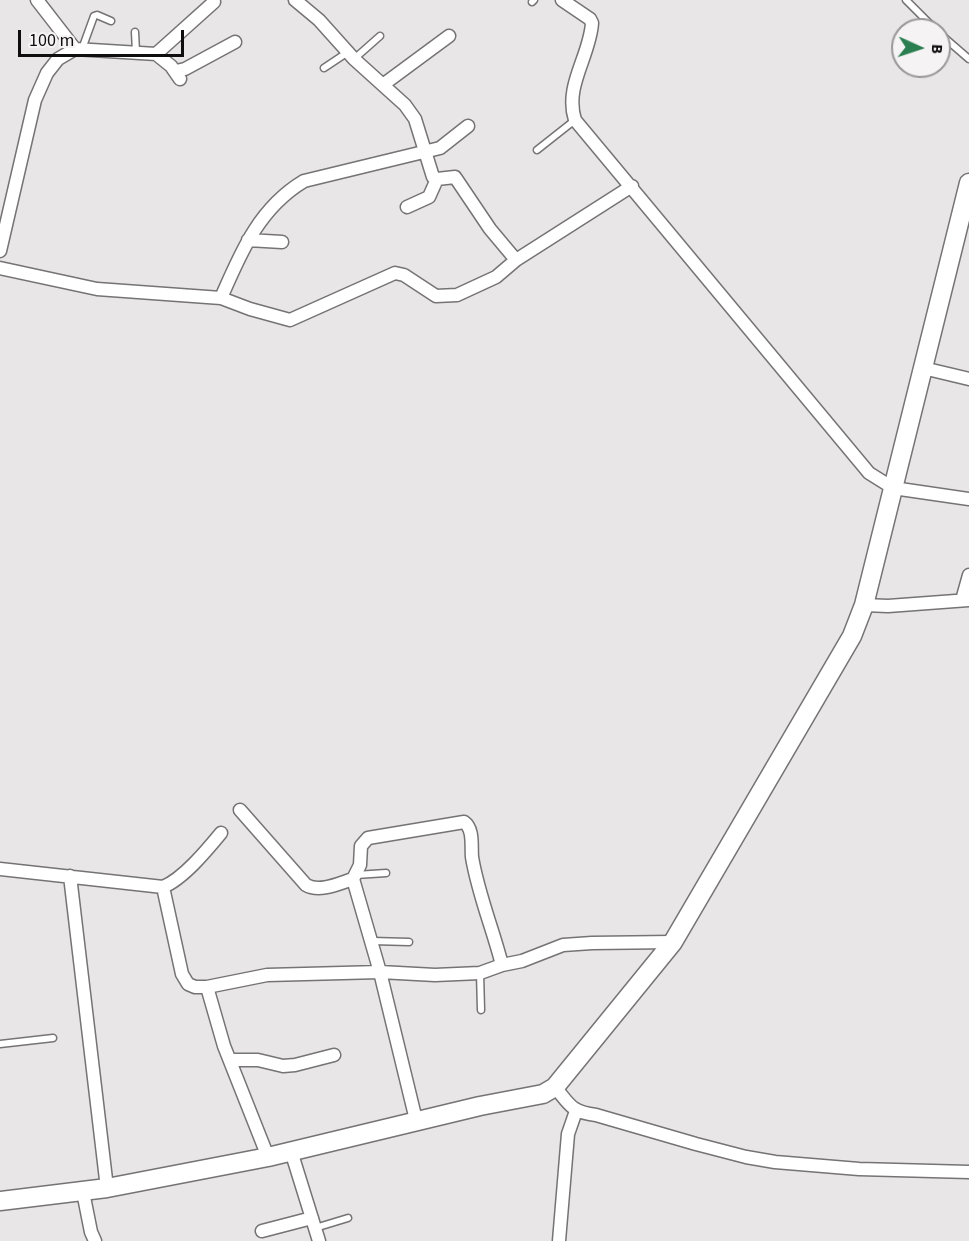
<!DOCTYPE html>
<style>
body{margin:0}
#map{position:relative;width:969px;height:1241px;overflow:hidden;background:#e9e6e8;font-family:"Source Sans 3",sans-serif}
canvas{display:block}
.north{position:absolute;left:891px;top:18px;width:60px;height:60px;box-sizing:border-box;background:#f6f3f5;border:2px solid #9a9799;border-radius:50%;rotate:93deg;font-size:16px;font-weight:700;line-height:24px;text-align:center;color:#0f0e0f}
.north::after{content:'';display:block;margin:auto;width:21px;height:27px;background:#2b7e50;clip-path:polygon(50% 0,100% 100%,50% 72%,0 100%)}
.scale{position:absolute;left:18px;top:30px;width:166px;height:27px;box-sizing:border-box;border:3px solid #0f0e0f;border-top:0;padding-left:8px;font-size:18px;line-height:21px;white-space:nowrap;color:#0f0e0f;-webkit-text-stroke:4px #f6f3f5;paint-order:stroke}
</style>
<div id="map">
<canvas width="969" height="1241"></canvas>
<div class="north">B</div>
<div class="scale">100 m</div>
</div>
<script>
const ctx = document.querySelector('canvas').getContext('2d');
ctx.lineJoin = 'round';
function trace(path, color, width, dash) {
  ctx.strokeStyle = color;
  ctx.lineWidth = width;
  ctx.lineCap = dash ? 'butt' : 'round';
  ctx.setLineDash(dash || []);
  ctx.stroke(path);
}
const lane = new Path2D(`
 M906 0 936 30
 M532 2 534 0
 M135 32 136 52
 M939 33 969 59
 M82 49 94 16 97 15 111 21
 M354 59 380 36
 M324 68 348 52
 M537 150 575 120
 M356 875 386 873
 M372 941 409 942
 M480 973 481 1010
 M0 1044 53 1038
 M315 1228 348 1218`);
const street = new Path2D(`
 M37 0 75 49
 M295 0 319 20 354 59 405 105 415 119 433 177 437 179 455 177 490 229 516 260
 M562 0 590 19 592 23C590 56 564 86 575 120L869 473 893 488 969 499
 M156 54 214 2
 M176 71 185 69 235 42
 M384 84 449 36
 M407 207 429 197 437 179
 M248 240 282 242
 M0 251 35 100 47 73 58 59 75 49 156 54 171 66 180 79
 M0 268 97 289 221 298 250 309 290 320 395 273 404 275 436 296 457 295 496 277 516 260 632 186
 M221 298C241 252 259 208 304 181L440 148 468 126
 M923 368 969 379
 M962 600 969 575
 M864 605 888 606 969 600
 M240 810 306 885C320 893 340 883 353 879L380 972 435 975 480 973 502 965 522 961 563 945 592 943 673 942
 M221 833C207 850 183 879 163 887L182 974 188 984 195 987H207L267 975 380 972 416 1120
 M0 869 163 887
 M70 876 107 1188
 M353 879 360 865 361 846 368 838 464 822C474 829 471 846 472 857 478 894 493 929 502 965
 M207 987 224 1046 268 1157
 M230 1060H258L283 1066 295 1065 334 1055
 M555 1087C570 1105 571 1112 596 1115L696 1144 746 1157 775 1162 859 1169 969 1172
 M291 1151 319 1241
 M83 1192 91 1232 95 1241
 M262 1231 312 1218
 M559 1241 568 1134 576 1111`);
const secondary = new Path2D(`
 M0 1201 107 1188 268 1157 480 1106 543 1094 555 1087 673 942 852 636 864 605 969 183`);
trace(lane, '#757375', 9);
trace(street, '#757375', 15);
trace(secondary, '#757375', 21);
trace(lane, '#fff', 6);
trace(street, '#fff', 12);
trace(secondary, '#fff', 18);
</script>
